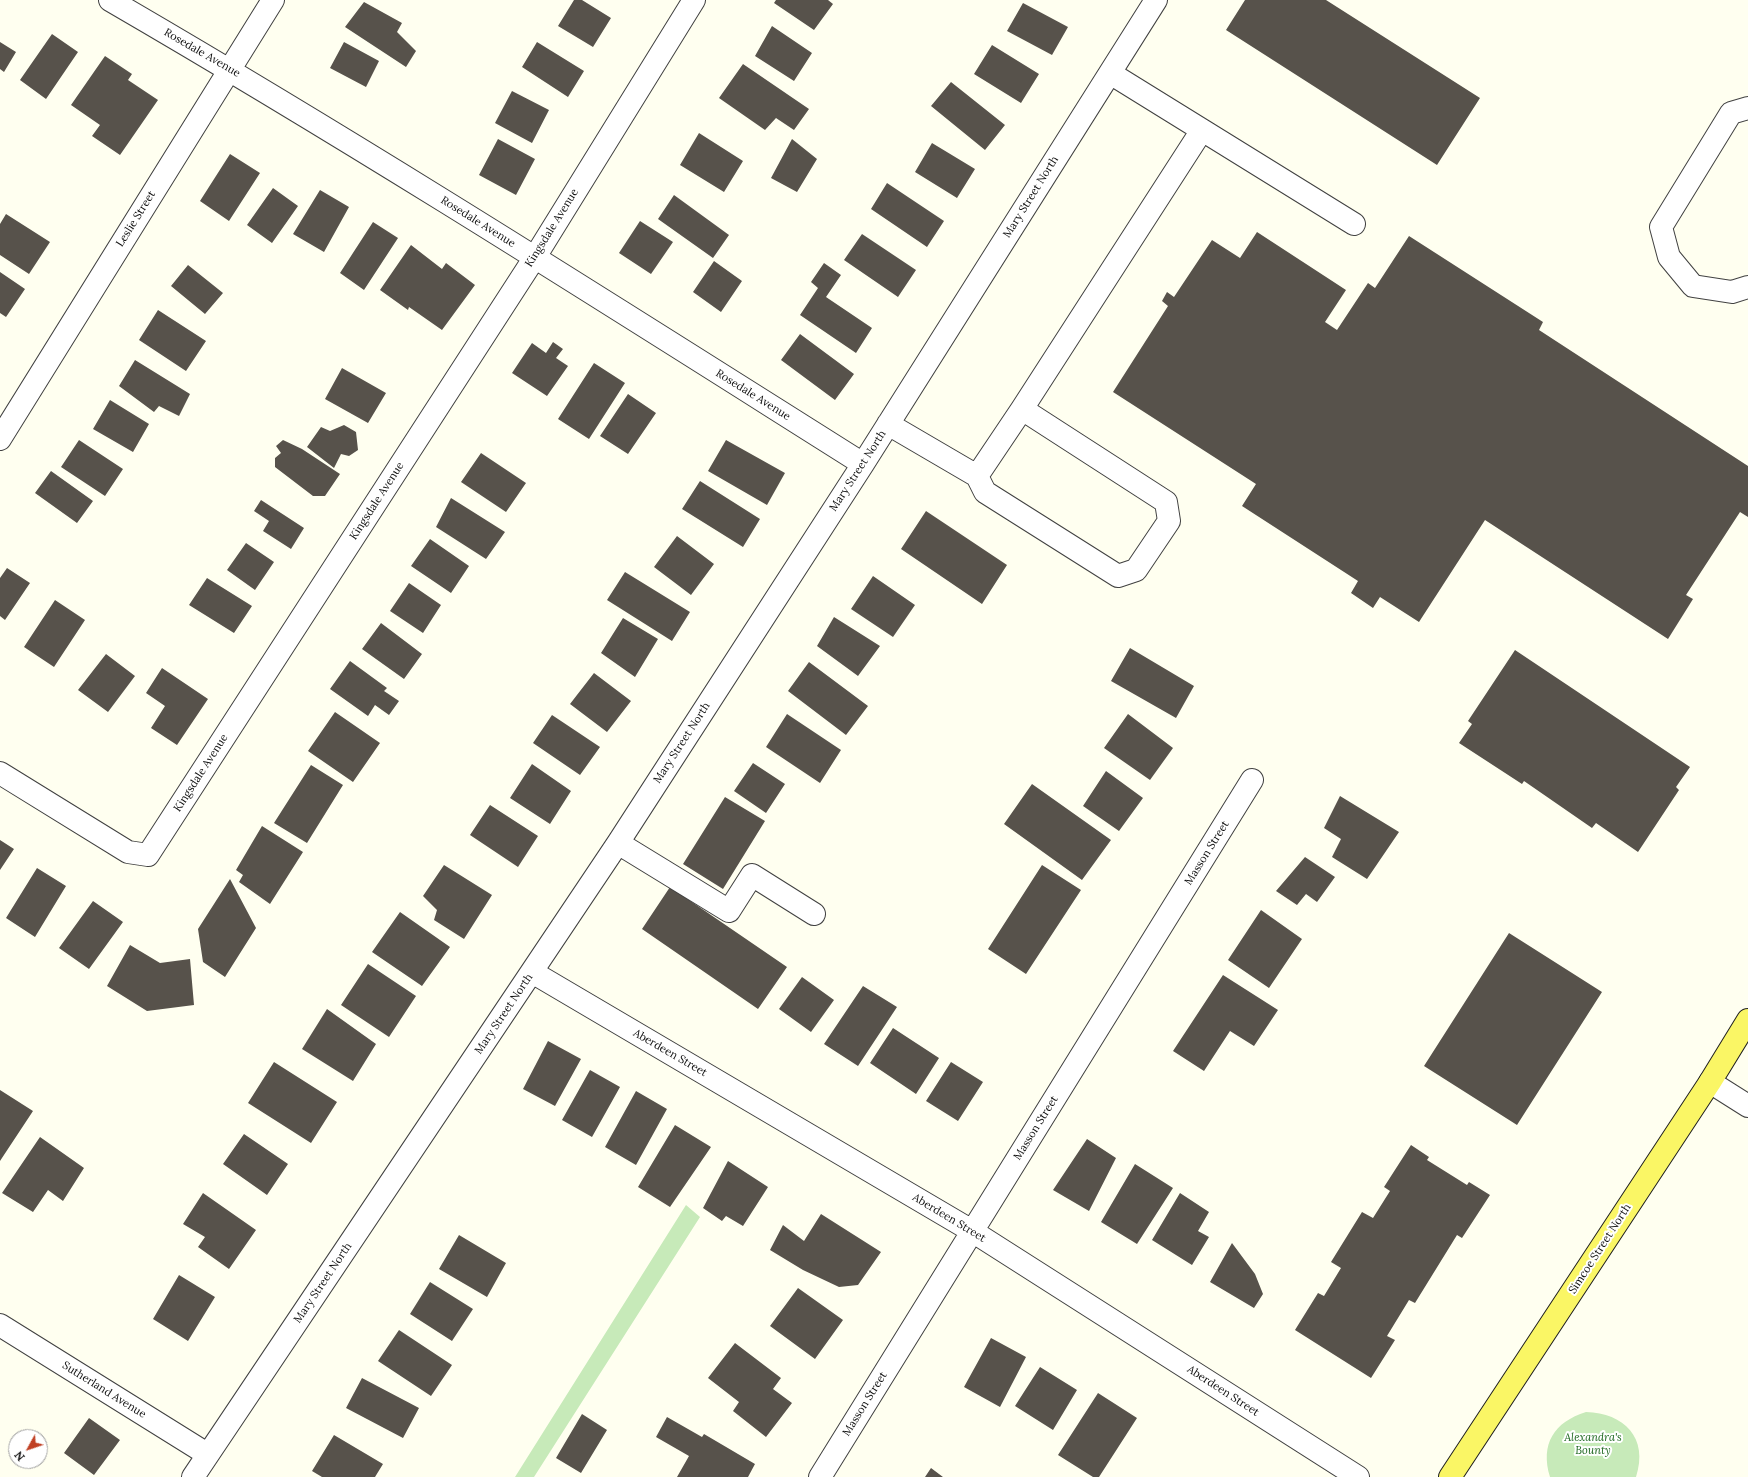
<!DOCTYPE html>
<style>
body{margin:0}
#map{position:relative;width:1748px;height:1477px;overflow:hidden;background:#fffff0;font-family:Lora,serif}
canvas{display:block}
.north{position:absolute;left:8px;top:1429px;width:40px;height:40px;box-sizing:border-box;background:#fff;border:1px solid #9f9f9f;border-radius:50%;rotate:230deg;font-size:11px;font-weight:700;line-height:16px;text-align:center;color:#0e0e0e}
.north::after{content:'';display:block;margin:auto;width:14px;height:18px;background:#c04024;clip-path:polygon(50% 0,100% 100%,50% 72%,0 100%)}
</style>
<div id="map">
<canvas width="1748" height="1477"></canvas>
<div class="north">N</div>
</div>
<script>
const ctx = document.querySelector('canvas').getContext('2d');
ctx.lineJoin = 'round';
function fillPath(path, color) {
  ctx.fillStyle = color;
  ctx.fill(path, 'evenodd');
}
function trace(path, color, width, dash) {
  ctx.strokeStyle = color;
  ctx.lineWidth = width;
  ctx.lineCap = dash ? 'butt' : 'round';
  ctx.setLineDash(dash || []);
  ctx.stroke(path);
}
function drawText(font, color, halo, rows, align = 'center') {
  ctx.font = font + ' Lora,serif';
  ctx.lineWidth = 4;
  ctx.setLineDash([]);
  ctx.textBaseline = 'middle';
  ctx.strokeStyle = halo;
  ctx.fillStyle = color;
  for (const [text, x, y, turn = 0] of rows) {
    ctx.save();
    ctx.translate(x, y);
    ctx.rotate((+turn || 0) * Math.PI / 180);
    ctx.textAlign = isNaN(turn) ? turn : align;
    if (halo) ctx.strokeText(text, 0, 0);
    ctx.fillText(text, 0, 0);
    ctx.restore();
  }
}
fillPath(new Path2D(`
 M686 1205 700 1217 534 1477H515Z
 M1586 1412C1624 1413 1649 1438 1636 1477H1550C1540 1444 1554 1422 1586 1412Z`), '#c7eab9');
fillPath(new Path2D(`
 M574 0H582L611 18 593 47 558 26Z
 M776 0H828L833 4 814 30 774 3Z
 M1245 0H1326L1480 98 1437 165 1226 30Z
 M364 2 402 23 397 32 416 51 406 67 345 27Z
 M1023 3 1068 27 1052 55 1007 31Z
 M772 26 812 53 794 81 755 56Z
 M52 34 78 52 46 99 20 80Z
 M0 42 16 52 4 72 0 69Z
 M344 42 379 61 366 87 330 68Z
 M537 42 584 71 568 97 522 67Z
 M992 45 1039 74 1021 103 974 74Z
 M105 56 132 74 128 80 158 100 120 155 92 136 100 125 71 105Z
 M743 64 809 109 794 130 776 118 765 130 719 98Z
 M951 82 1005 125 985 150 931 106Z
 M512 91 549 110 532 143 495 123Z
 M699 133 743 161 724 192 680 165Z
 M498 139 535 159 516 195 479 175Z
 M792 139 817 159 797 192 771 178Z
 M932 143 975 169 957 198 915 172Z
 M230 154 260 173 229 221 200 201Z
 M887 183 944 221 927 247 871 209Z
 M273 188 298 206 272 243 247 225Z
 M320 190 349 207 324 252 293 234Z
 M674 195 729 235 713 258 658 219Z
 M6 214 50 242 29 274 0 255V224Z
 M640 221 673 242 651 274 619 253Z
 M373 222 398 238 364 290 340 273Z
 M1257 232 1346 290 1325 322 1337 330 1368 283 1375 288 1409 236 1543 322 1539 330 1748 466V517L1740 512 1686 595 1693 599 1668 639 1485 520 1419 622 1380 597 1373 608 1351 593 1358 581 1242 506 1256 484 1113 392 1168 306 1162 301 1167 292 1174 297 1212 240 1240 258Z
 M862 234 916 270 898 297 844 260Z
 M411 245 442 269 446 263 475 285 442 330 409 307 408 310 380 290Z
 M714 261 742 281 721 312 693 292Z
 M824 263 841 275 826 297 872 328 856 353 800 315 818 288 811 282Z
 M188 265 223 293 205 314 171 286Z
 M0 272 25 289 6 317 0 313Z
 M158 310 206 341 186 371 139 340Z
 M800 334 854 374 835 400 781 360Z
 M553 342 563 349 556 358 568 366 547 396 512 373 532 343 546 353Z
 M135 360 190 394 179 416 159 406 154 412 119 386Z
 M594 363 625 383 589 439 558 419Z
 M342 368 386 393 368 423 325 399Z
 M628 394 656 413 628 454 600 436Z
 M110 400 149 424 133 452 93 429Z
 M344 425 356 432 358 450 349 456 341 454 334 468 307 447 321 427 330 431Z
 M79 440 123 469 105 496 61 467Z
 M283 440 302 449 340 474 325 496H313L275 467V458L281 453 276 446Z
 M726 440 785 473 767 505 708 471Z
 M481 453 526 483 506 512 461 482Z
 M51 471 93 501 77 523 35 493Z
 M700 481 760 519 743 547 682 509Z
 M451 498 505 532 486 559 436 527Z
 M261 500 304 528 291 549 263 531 269 521 254 511Z
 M926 511 1007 565 982 604 901 549Z
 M677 536 714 564 691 595 654 567Z
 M430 539 469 566 451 593 411 566Z
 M246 543 274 562 255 590 227 570Z
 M7 568 30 583 5 620 0 616V578Z
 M625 572 690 612 672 641 607 600Z
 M873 576 915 605 893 637 851 609Z
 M207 578 252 606 234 633 189 605Z
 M409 583 441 605 423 633 390 611Z
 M55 600 85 620 54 667 24 647Z
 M834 617 880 646 858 676 817 646Z
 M623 618 658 639 635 677 601 653Z
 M381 623 422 654 404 679 362 649Z
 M1130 648 1194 686 1176 718 1111 681Z
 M1515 650 1690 767 1676 787 1679 790 1638 852 1596 823 1592 828 1524 781 1522 784 1459 743 1472 724 1468 721Z
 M106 654 135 676 108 712 78 690Z
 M350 661 387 688 384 691 399 701 389 715 375 705 368 716 330 689Z
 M809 662 868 706 846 735 788 691Z
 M162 668 208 699 177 745 151 728 165 706 146 693Z
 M594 673 631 701 607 732 570 704Z
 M335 712 380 743 353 782 308 751Z
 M787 714 841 750 820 783 766 747Z
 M1128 714 1173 748 1150 780 1104 748Z
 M552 715 600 747 580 775 533 743Z
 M753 763 785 784 766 813 734 791Z
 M532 764 571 791 550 824 510 798Z
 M311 765 343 785 307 843 274 823Z
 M1106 771 1143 798 1119 831 1083 806Z
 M1032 784 1111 840 1082 880 1004 824Z
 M1340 796 1399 832 1367 879 1332 857 1341 839 1324 828Z
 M725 797 765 821 723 889 683 864Z
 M490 805 538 836 518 867 470 835Z
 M262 826 303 852 270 904 239 882 243 875 236 870Z
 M0 840 14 849 0 870Z
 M1305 857 1335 877 1317 902 1306 894 1297 905 1276 891Z
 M444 865 492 895 464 939 434 920 437 910 423 896Z
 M1042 865 1081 890 1026 974 988 949Z
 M37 868 66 886 35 937 6 918Z
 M230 879 256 928 225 977 203 962 198 929Z
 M670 887 787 967 758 1009 642 929Z
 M93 901 123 922 89 969 59 948Z
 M1261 910 1302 939 1269 988 1228 960Z
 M400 912 450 947 422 986 372 952Z
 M1509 933 1602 992 1517 1125 1424 1066Z
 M130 945 160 963 190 959 194 1005 147 1011 107 986Z
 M368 964 416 996 389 1037 341 1005Z
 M1223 975 1278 1010 1254 1046 1230 1031 1204 1071 1173 1051Z
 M802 977 834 1000 811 1032 779 1009Z
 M863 986 897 1007 858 1066 824 1044Z
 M327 1009 376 1044 353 1081 302 1049Z
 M893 1028 939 1058 916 1094 870 1063Z
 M548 1041 581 1059 555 1106 523 1089Z
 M274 1062 337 1102 311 1143 248 1103Z
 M951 1062 983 1082 958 1121 926 1101Z
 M590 1070 620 1087 592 1137 562 1120Z
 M0 1090 33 1111 0 1161Z
 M636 1091 667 1109 636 1165 605 1147Z
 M675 1125 711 1147 670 1207 638 1187Z
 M244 1134 288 1164 267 1195 223 1164Z
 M40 1137 84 1168 63 1201 48 1190 33 1212 2 1193Z
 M1087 1139 1116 1158 1089 1211 1053 1190Z
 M1411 1145 1429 1157 1427 1160 1467 1185 1469 1182 1490 1195 1462 1238 1457 1235 1415 1303 1409 1300 1387 1336 1395 1340 1371 1378 1295 1330 1318 1293 1324 1296 1341 1268 1331 1262 1362 1212 1373 1218 1390 1191 1384 1187Z
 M728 1161 768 1187 743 1226 726 1216 722 1221 703 1208Z
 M1135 1164 1173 1188 1137 1244 1101 1222Z
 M203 1193 256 1230 229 1269 198 1247 205 1237 183 1224Z
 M1180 1193 1209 1212 1198 1231 1209 1237 1192 1265 1152 1240Z
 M821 1214 881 1252 858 1285 839 1287 803 1270 770 1250 783 1225 804 1241Z
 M459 1235 506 1263 487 1297 439 1269Z
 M1232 1243 1255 1274 1263 1294 1254 1308 1210 1282Z
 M179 1275 215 1297 188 1341 153 1319Z
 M430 1282 473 1309 452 1341 410 1314Z
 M798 1288 843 1320 815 1359 770 1326Z
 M399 1330 452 1365 431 1396 378 1361Z
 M991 1338 1026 1357 1000 1407 964 1387Z
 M735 1343 781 1378 773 1389 792 1403 766 1437 733 1411 739 1402 708 1378Z
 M1040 1367 1077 1390 1053 1430 1015 1406Z
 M362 1378 419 1408 403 1438 346 1408Z
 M1098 1393 1137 1418 1099 1477H1093L1058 1455Z
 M582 1414 607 1430 581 1473 556 1458Z
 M667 1417 702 1437 704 1434 755 1464 748 1477H677L689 1456 656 1437Z
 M89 1418 120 1440 94 1475 64 1453Z
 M334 1435 383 1464 375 1477H322L312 1471Z
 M931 1468 943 1477H925Z`), '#57524b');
const minor = new Path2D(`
 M110 0C365 148 614 307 863 464
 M1110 73 1354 224
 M1748 108 1731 113 1661 227 1669 257 1693 286 1732 292 1748 287
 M888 424 977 476 985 492 1118 576 1136 570 1169 521 1166 502 1022 409
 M0 439 273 0
 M977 476 1022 409 1202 130
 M0 773 128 852 148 855 535 257 694 0
 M618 843 729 911 752 875 814 914
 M532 972 972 1231 1358 1477
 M1710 1082 1748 1106
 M0 1325 207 1454
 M193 1477 618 843 863 464 1156 0
 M820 1477 1252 780`);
const major = new Path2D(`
 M1450 1477 1710 1082 1748 1020`);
trace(minor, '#414141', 24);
trace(major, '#1f1f1f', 24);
trace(minor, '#fff', 22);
trace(major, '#faf665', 22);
drawText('11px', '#0e0e0e', '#fff', [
 ["Rosedale Avenue",202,53,30],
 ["Mary Street North",1031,197,-58],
 ["Leslie Street",136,219,-58],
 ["Rosedale Avenue",478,222,32],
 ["Kingsdale Avenue",552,228,-58],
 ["Rosedale Avenue",753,395,32],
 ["Mary Street North",858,471,-57],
 ["Kingsdale Avenue",377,501,-57],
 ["Mary Street North",682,743,-57],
 ["Kingsdale Avenue",201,773,-57],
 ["Masson Street",1207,853,-58],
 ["Mary Street North",504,1014,-56],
 ["Aberdeen Street",670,1053,30],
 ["Masson Street",1036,1128,-58],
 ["Aberdeen Street",949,1218,31],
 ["Simcoe Street North",1600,1249,-57],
 ["Mary Street North",323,1283,-56],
 ["Sutherland Avenue",104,1390,32],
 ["Aberdeen Street",1223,1391,33],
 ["Masson Street",865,1404,-58]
]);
drawText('italic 11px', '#1d671f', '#fff', [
 ["Alexandra's",1593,1438],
 ["Bounty",1593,1451]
]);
</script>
